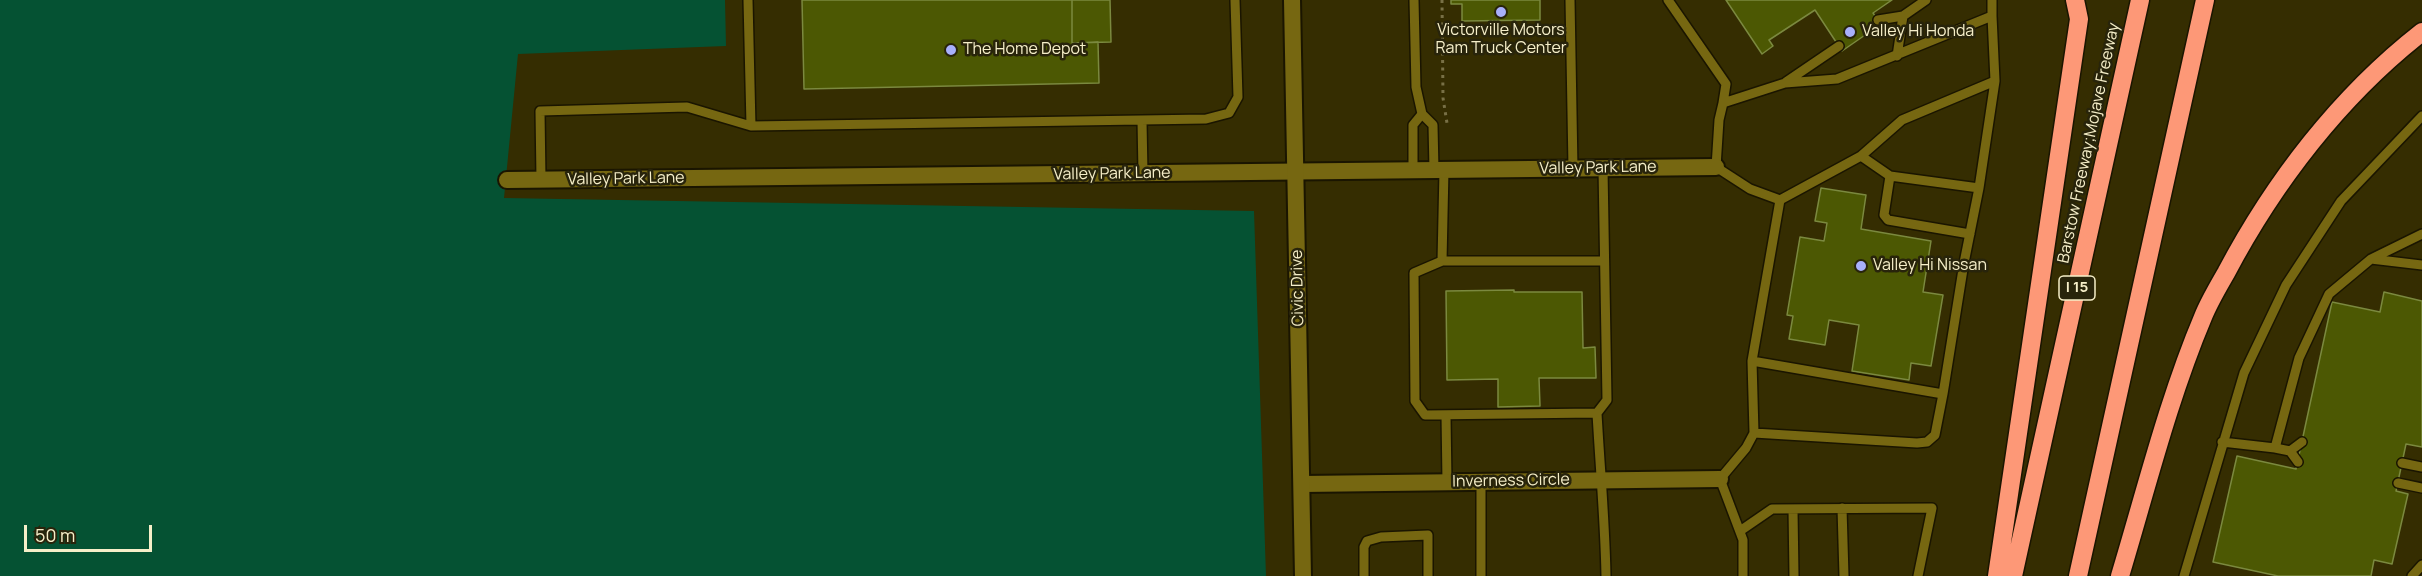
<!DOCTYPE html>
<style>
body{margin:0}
#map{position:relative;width:2422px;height:576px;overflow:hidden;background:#352d01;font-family:Manrope,sans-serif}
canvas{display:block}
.scale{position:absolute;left:24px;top:525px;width:128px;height:27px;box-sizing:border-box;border:3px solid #f6efc9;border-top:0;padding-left:8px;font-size:18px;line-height:21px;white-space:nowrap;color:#f6efc9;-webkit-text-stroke:4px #28240b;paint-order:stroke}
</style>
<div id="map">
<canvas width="2422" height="576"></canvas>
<div class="scale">50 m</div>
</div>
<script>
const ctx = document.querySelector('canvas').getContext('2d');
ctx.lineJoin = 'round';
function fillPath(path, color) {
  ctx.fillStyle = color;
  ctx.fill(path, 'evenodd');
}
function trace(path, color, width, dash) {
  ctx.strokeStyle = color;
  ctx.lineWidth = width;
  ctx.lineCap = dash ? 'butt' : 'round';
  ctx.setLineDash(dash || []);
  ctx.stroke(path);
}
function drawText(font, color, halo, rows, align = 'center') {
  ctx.font = font + ' Manrope,sans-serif';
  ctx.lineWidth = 5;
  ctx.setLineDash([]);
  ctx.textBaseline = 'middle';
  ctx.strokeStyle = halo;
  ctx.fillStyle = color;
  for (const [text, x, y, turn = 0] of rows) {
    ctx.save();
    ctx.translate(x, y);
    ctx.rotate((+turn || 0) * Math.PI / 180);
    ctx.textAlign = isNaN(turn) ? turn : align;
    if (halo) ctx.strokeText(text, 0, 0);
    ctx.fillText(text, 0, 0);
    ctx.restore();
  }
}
fillPath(new Path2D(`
 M0 0H725L726 46 518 54 504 198 1254 211 1266 576H0Z`), '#055233');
const building = new Path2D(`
 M802 0H1072V43L1098 42 1099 83 804 89Z
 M1072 0H1110L1111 42 1072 43Z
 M1451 0H1540V20L1462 21V4H1451Z
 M1726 0H1892L1873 13 1881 24 1842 51 1815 10 1769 40 1773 46 1762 54Z
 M1821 188 1866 195 1861 229 1931 241 1923 292 1943 295 1931 366 1911 363 1909 380 1852 371 1859 325 1829 320 1825 345 1789 339 1793 316 1787 315 1800 237 1824 241 1827 223 1815 221Z
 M1514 290V292H1582L1583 348 1595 347 1596 378H1539L1540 406 1498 407V379L1447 380 1446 291Z
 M2384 292 2422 301V447L2406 444 2396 491 2408 494 2392 564 2374 560 2371 576H2278L2213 562 2237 456 2296 469 2332 302 2380 312Z`);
fillPath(building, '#4c5803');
trace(building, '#7b893f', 1.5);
const service = new Path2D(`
 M748 0 751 126
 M1414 0 1416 87 1422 114 1433 125 1434 170
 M1570 0 1573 168
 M1668 0 1726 84 1723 103
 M1992 0V16
 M1992 16 1995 81 1902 120 1861 156 1780 200 1750 189 1716 167 1719 120 1723 103 1785 83 1837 79Z
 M1878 20 1903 16
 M1897 56 1903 16 1926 0
 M1786 82 1839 46
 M1142 121 1143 173
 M1413 170V125L1422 114
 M1444 170 1442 261 1414 273 1415 401 1425 415 1597 413 1607 400 1603 168
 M1890 176 1884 215 1888 220 1970 234
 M541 179 540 111 687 107 751 126 1206 119 1229 113 1238 97 1235 0
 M1979 188 1995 81
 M1780 200 1752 361 1943 394 1964 263 1979 188 1890 176 1861 156
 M2371 259 2422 265
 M1442 261H1603
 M1597 413C1600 468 1605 521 1606 576
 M1446 415 1447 482
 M1754 433 1917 443 1927 442 1935 435 1943 394
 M2222 442 2275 448 2299 358 2329 294 2371 259 2422 234
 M2275 448 2290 451 2298 462
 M2290 451 2302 442
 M2402 463 2422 467
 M1481 482V576
 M2398 483 2422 488
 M1842 508 1844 576
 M1793 509 1794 576
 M1740 531 1772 509 1932 508 1918 576
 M1364 576V547L1367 541 1381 537 1428 535V576
 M1743 576V540L1720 479 1746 448 1754 433 1752 361
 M2184 576 2244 373 2286 285 2341 201 2422 116
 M2412 576 2422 565`);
const minor = new Path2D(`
 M507 180 1716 167
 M1302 484 1720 479`);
const tertiary = new Path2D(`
 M1292 0 1303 576`);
const motorway = new Path2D(`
 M1997 576 2079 19 2075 0
 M2013 576 2140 0
 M2078 576 2205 0
 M2120 576C2146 490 2168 400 2203 317 2209 302 2218 287 2226 273 2274 182 2340 96 2422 32`);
trace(service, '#1a1500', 12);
trace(minor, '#1a1500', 20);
trace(tertiary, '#1a1500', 20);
trace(motorway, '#1a1500', 21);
trace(new Path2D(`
 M1442 0 1443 98 1447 123`), '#787046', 3, [3, 4.5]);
trace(service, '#766711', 9);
trace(minor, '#766711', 16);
trace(tertiary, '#766711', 16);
trace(motorway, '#fd9877', 18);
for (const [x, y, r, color] of [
 [1501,12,6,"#a8b0fc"],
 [1850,32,6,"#a8b0fc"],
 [951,50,6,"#a8b0fc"],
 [1861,266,6,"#a8b0fc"]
]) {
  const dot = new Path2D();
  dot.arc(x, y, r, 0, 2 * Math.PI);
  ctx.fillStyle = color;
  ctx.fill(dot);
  trace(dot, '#28240b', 2);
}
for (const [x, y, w] of [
 [2077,288,36]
]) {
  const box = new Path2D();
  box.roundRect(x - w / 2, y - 12, w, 24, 4.5);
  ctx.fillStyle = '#28240b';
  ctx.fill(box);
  trace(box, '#f6efc9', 1.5);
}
drawText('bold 15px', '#f6efc9', null, [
 ["I 15",2077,288]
]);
drawText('16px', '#f6efc9', '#28240b', [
 ["Victorville Motors",1501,31,"center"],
 ["Ram Truck Center",1501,49,"center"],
 ["Valley Hi Honda",1862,32],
 ["The Home Depot",963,50],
 ["Valley Hi Nissan",1873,266]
], 'left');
drawText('16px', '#f6efc9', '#28240b', [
 ["Barstow Freeway;Mojave Freeway",2089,143,-78],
 ["Valley Park Lane",1598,168,-1],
 ["Valley Park Lane",1112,174,-1],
 ["Valley Park Lane",626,179,-1],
 ["Civic Drive",1298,288,-91],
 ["Inverness Circle",1511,481,-1]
]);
</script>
